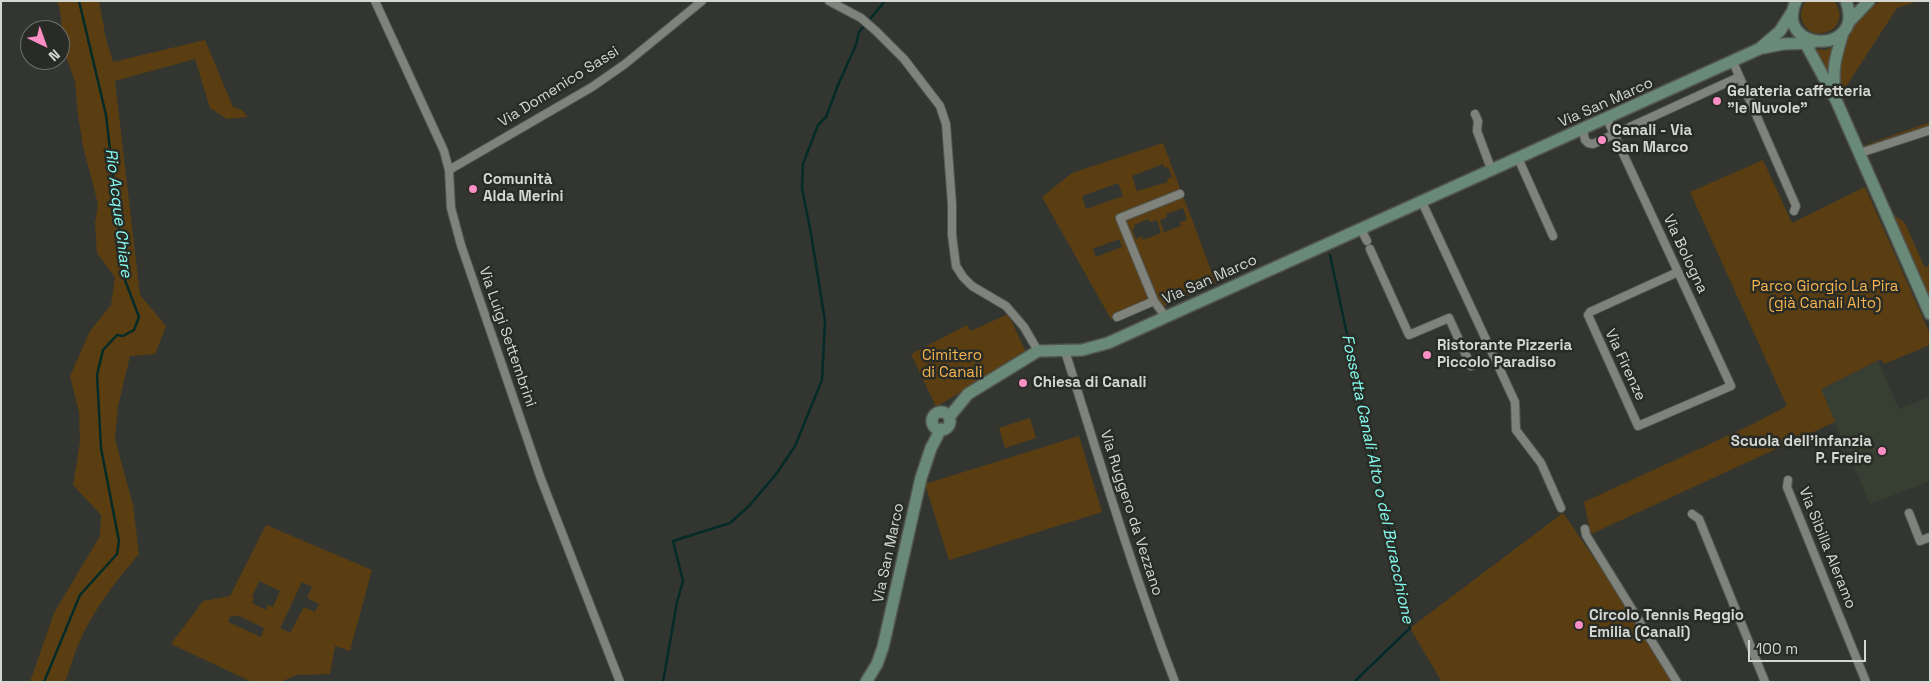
<!DOCTYPE html>
<meta charset="utf-8">
<style>
body{margin:0}
#map{position:relative;width:1931px;height:683px;overflow:hidden;background:#333630;font-family:"Space Grotesk",sans-serif}
canvas{display:block}
.frame{position:absolute;inset:0;border:2px solid #d5d7d3;pointer-events:none}
.north{position:absolute;left:20px;top:20px;width:50px;height:50px;box-sizing:border-box;background:#292c26;border:1px solid #6e706b;border-radius:50%;rotate:138deg;font-size:14px;font-weight:700;line-height:20px;text-align:center;color:#d5d7d3}
.north::after{content:'';display:block;margin:auto;width:18px;height:22px;background:#fb8fc4;clip-path:polygon(50% 0,100% 100%,50% 72%,0 100%)}
.scale{position:absolute;left:1748px;top:640px;width:118px;height:22px;box-sizing:border-box;border:2px solid #d5d7d3;border-top:0;padding-left:6px;font-size:15px;line-height:18px;white-space:nowrap;color:#d5d7d3;-webkit-text-stroke:4px #292c26;paint-order:stroke}
</style>
<div id="map">
<canvas width="1931" height="683"></canvas>
<div class="frame"></div>
<div class="north">N</div>
<div class="scale">100 m</div>
</div>
<script>
const ctx = document.querySelector('canvas').getContext('2d');
ctx.lineJoin = 'round';
function fillPath(path, color) {
  ctx.fillStyle = color;
  ctx.fill(path, 'evenodd');
}
function trace(path, color, width, dash) {
  ctx.strokeStyle = color;
  ctx.lineWidth = width;
  ctx.lineCap = dash ? 'butt' : 'round';
  ctx.setLineDash(dash || []);
  ctx.stroke(path);
}
function drawText(font, color, halo, rows, align = 'center') {
  ctx.font = font + ' "Space Grotesk",sans-serif';
  ctx.lineWidth = 5;
  ctx.setLineDash([]);
  ctx.textBaseline = 'middle';
  ctx.strokeStyle = halo;
  ctx.fillStyle = color;
  for (const [text, x, y, turn = 0] of rows) {
    ctx.save();
    ctx.translate(x, y);
    ctx.rotate((+turn || 0) * Math.PI / 180);
    ctx.textAlign = isNaN(turn) ? turn : align;
    if (halo) ctx.strokeText(text, 0, 0);
    ctx.fillText(text, 0, 0);
    ctx.restore();
  }
}
fillPath(new Path2D(`
 M1878 361 1899 409 1930 396V481L1870 504 1820 389Z`), '#373e32');
fillPath(new Path2D(`
 M57 1H99L106 39 113 62 205 40 233 107 242 110 248 117 227 119 210 108 195 59 115 81 140 295 166 326 155 354 130 356 118 406 115 439 133 505 139 554C116 581 92 611 78 645 73 657 70 669 65 682H30L54 613 100 536 101 515 73 485 80 442 79 412 70 376 90 331 111 305 115 277 97 253 95 224 98 204 83 146 78 115 75 81 65 54 60 10Z
 M1806 1H1834C1855 28 1811 48 1802 20 1800 13 1802 7 1806 1Z
 M1880 1H1919L1897 8 1841 94 1838 89 1835 76 1846 31 1866 11Z
 M1834 47 1829 81 1814 49 1825 50Z
 M1930 122V130L1866 151 1863 146Z
 M1163 143 1216 283 1160 308 1154 301 1111 319 1042 197 1072 173ZM1163 164 1164 168 1168 167 1172 177 1167 179 1168 182 1137 191 1132 176ZM1118 183 1123 196 1086 209 1082 196ZM1183 208 1187 220 1180 222 1181 226 1164 232 1160 220 1167 217 1166 214ZM1148 219 1150 222 1157 220 1161 233 1143 240 1142 236 1136 239 1132 229 1135 228 1134 225ZM1119 239 1122 247 1096 257 1093 249Z
 M1763 160 1792 223 1865 187 1930 334V345L1884 364 1881 359 1821 389 1835 422 1591 534 1584 502 1749 426 1787 406 1690 192Z
 M1893 214 1905 223 1925 268 1930 264V305Z
 M1008 314 1026 352 936 407 911 354 967 325 971 331Z
 M1030 418 1036 438 1005 448 999 428Z
 M1079 436 1102 512 949 560 925 484Z
 M1563 513 1611 583 1672 682H1442L1410 628Z
 M266 525 372 570 351 647 350 651 335 646 330 674 297 675 280 682H252L171 644 203 601 230 596ZM259 581 280 591 273 607 268 605 266 610 252 603 254 598 252 597ZM302 582 312 587 307 598 319 604 315 612 304 607 290 633 280 628ZM231 615 236 617 237 615 264 628 261 637 228 622Z`), '#5a3e12');
trace(new Path2D(`
 M1330 255 1410 628 1354 682
 M44 682 80 595 117 554 119 541 101 448 97 375 103 350 117 335 123 336 134 330 139 317 125 280 106 115 79 1
 M663 682 677 602 683 581 673 541 730 523 749 506 777 473 795 446 822 380 825 321 811 234 802 188 803 164 818 125 826 117 838 85 856 45 859 32 885 1`), '#042b28', 2.5);
const street = new Path2D(`
 M375 1 444 151 449 170 451 208 461 245 541 479 620 682
 M829 1 861 18 876 31 904 59 940 106 946 124 952 204V235L956 266 963 277 972 286 1006 306 1024 327 1038 351
 M1733 62 1796 206 1794 211
 M1475 114 1478 121 1477 131 1492 171
 M1607 119 1731 386 1638 426 1588 315 1590 312 1678 272
 M1583 130 1585 140 1588 143 1593 144 1739 77
 M1860 153 1930 130
 M1518 158 1553 236
 M449 170 592 87 625 64 702 1
 M1422 202 1515 402 1516 430 1541 463 1561 508
 M1361 229 1367 241
 M1370 249 1409 335 1449 318 1471 366
 M1154 301 1120 218 1180 194
 M1117 317 1154 301 1165 316
 M1065 351C1100 462 1133 573 1175 682
 M1788 480 1787 487 1866 682
 M1909 513 1920 541 1930 537
 M1692 514 1699 519 1765 682
 M1585 529 1586 535 1677 682`);
const secondary = new Path2D(`
 M1796 1C1773 53 1867 56 1846 1
 M1848 23 1869 1
 M1801 35 1836 100 1930 314
 M1763 48 1783 44 1812 43
 M1835 93C1832 66 1836 57 1843 32
 M932 421a9 9 0 1 1 18 0a9 9 0 1 1-18 0Z
 M949 417 968 394 1038 351 1082 350 1108 343 1759 49 1780 31 1792 12
 M866 682 877 664 883 647 921 478 931 448 941 429`);
trace(street, '#525550', 10);
trace(secondary, '#525550', 14);
trace(street, '#7f837c', 8);
trace(secondary, '#698a77', 11);
for (const [x, y, r, color] of [
 [1717,101,5,"#fb8fc4"],
 [1602,140,5,"#fb8fc4"],
 [473,189,5,"#fb8fc4"],
 [1427,355,5,"#fb8fc4"],
 [1023,383,5,"#fb8fc4"],
 [1882,451,5,"#fb8fc4"],
 [1579,625,5,"#fb8fc4"]
]) {
  const dot = new Path2D();
  dot.arc(x, y, r, 0, 2 * Math.PI);
  ctx.fillStyle = color;
  ctx.fill(dot);
  trace(dot, '#292c26', 2);
}
drawText('15px', '#d5d7d3', '#292c26', [
 ["Via Domenico Sassi",559,87,-32],
 ["Via San Marco",1606,103,-24],
 ["Via Bologna",1685,254,65],
 ["Via San Marco",1210,280,-24],
 ["Via Luigi Settembrini",507,337,71],
 ["Via Firenze",1625,365,65],
 ["Via Ruggero da Vezzano",1131,513,72],
 ["Via Sibilla Aleramo",1827,548,68],
 ["Via San Marco",889,553,-78]
]);
drawText('bold 15px', '#d5d7d3', '#292c26', [
 ["Gelateria caffetteria",1727,92],
 ["\"le Nuvole\"",1727,109],
 ["Canali - Via",1612,131],
 ["San Marco",1612,148],
 ["Comunità",483,180],
 ["Alda Merini",483,197],
 ["Ristorante Pizzeria",1437,346],
 ["Piccolo Paradiso",1437,363],
 ["Chiesa di Canali",1033,383],
 ["Scuola dell'infanzia",1872,442,"right"],
 ["P. Freire",1872,459,"right"],
 ["Circolo Tennis Reggio",1589,616],
 ["Emilia (Canali)",1589,633]
], 'left');
drawText('15px', '#f6b451', '#292c26', [
 ["Parco Giorgio La Pira",1825,287],
 ["(già Canali Alto)",1825,304],
 ["Cimitero",952,356],
 ["di Canali",952,373]
]);
drawText('italic 16px', '#85fcef', '#292c26', [
 ["Rio Acque Chiare",118,213,83],
 ["Fossetta Canali Alto o del Buracchione",1377,479,78]
]);
</script>
